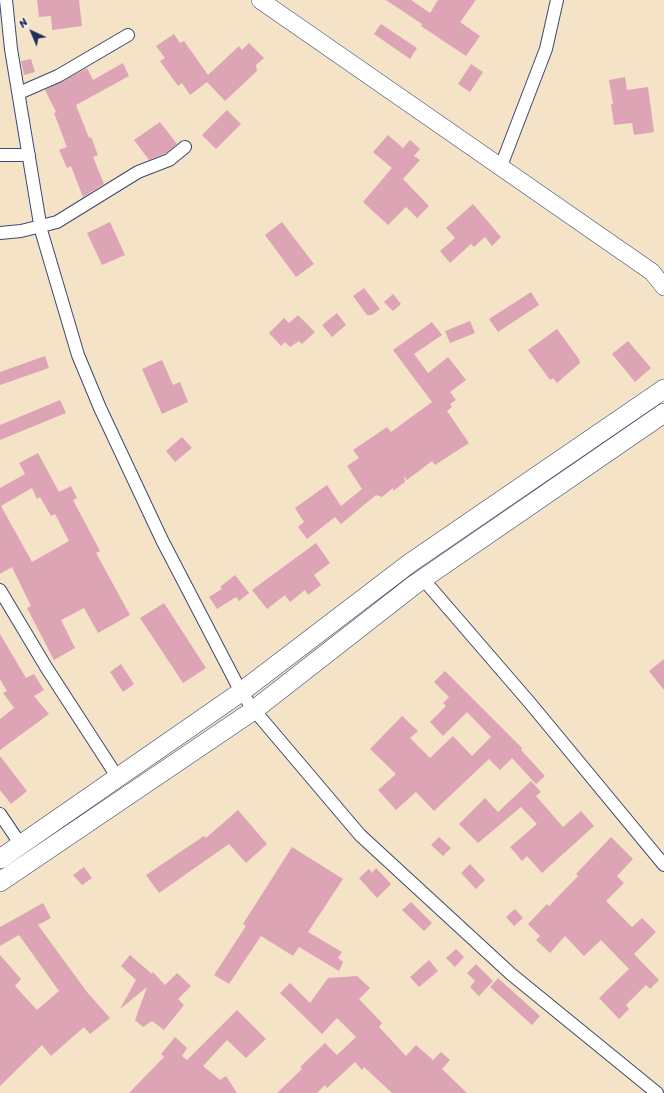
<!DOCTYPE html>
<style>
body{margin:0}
#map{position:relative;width:664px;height:1093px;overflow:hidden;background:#f4e3c7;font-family:Sriracha,sans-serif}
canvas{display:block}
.north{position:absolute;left:12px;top:12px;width:40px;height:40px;-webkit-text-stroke:3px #fcf5e5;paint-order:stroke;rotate:316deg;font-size:11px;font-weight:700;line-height:16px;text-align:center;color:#1b2f5e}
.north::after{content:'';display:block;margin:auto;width:14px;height:18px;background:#1b2f5e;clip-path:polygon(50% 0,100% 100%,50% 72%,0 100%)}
</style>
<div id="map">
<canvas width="664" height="1093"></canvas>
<div class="north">N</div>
</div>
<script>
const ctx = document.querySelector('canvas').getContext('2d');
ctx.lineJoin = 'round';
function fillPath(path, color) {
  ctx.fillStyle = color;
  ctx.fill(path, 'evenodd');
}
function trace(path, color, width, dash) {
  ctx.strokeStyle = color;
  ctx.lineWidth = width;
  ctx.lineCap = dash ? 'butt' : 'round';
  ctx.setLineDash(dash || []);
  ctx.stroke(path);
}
fillPath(new Path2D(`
 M37 0H79L82 26 52 30 51 16 39 17Z
 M386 0H411L430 13 438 0H476L460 22 480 36 466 56 421 26 422 24Z
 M381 24 417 48 410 59 374 34Z
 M174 34 180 43 184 41 208 75 239 46 242 50 249 43 264 58 256 65 257 71 225 101 207 82 190 95 182 83 178 86 160 61 165 58 156 46Z
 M31 59 35 72 24 75 21 61Z
 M123 63 129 76 76 105 89 138 91 137 98 155 93 157 104 184 83 197 71 166 67 168 59 150 67 147 54 113 56 112 45 90 87 68 93 80Z
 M471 64 483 72 470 92 458 84Z
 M625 77 627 90 648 87 654 132 634 135 632 123 614 125 611 104H613L609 80Z
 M227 110 241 124 216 149 202 135Z
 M160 122 177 144 166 153 149 160 134 140Z
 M388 135 403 148 410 140 420 149 414 156 420 160 403 179 429 206 417 218 406 207 388 225 363 202 392 168 373 152Z
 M473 204 501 237 492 246 485 237 474 247 471 244 450 263 440 251 455 238 446 228Z
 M110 222 125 255 102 265 87 233Z
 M282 222 314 264 296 277 265 235Z
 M364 288 380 309 372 315H367L353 296Z
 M531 292 539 305 498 332 489 319Z
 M393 294 401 304 393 311 384 302Z
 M337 313 346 325 332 337 322 325Z
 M298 315 315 332 302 344 299 341 290 347 285 342 281 346 269 333 284 318 289 323Z
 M470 321 475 333 450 343 445 331Z
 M432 322 442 335 414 354 428 373 448 357 466 380 450 392 456 400 450 404 452 407 447 411 469 443 435 465 432 461 407 480 404 476 405 482 393 491V488L382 497 376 495 341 524 335 517 307 539 298 527 304 522 295 508 327 485 341 506 362 489 347 466 359 458 353 450 387 427 391 432 432 402 393 350Z
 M557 329 579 359 580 363 557 383 553 378 550 380 528 350Z
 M628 341 651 368 635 382 612 354Z
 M45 356 49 368 0 385V372Z
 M162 360 173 385 180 382 188 402 162 414 142 369Z
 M60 400 66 413 0 440V425Z
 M182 437 192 448 175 462 166 451Z
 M38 453 59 492 71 486 77 498 73 500 100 551 96 553 130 615 98 633 84 608 61 620 75 648 54 660 27 608 31 606 12 567 0 574V488L25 474 19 463ZM32 488 37 499 40 497 51 516 55 514 69 541 32 562 1 506Z
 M316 543 330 563 314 575 321 585 308 595 305 590 290 602 285 595 267 609 252 590Z
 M235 575 249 593 239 601 236 597 217 609 209 597 222 589 220 587Z
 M164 603 206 668 183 683 140 618Z
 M0 634 26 678 34 674 44 690 34 696 49 714 0 750V719L14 708 3 693 7 691 0 679Z
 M664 659V690L649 671Z
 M121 664 134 684 123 692 110 672Z
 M445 671 522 748 521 750 545 776 536 784 512 758 500 770 489 759 434 811 416 792 396 810 378 790 396 774 370 749 402 716 418 731 410 738 430 758 453 736 472 756 491 737 467 712 443 736 430 722 446 706 443 703 449 697 434 682Z
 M0 756 27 791 11 804 0 790Z
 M531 781 541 792 536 796 563 827 581 811 594 826 542 873 527 856 522 861 510 847 537 824 521 807 478 843 459 824 485 798 498 812Z
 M238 810 267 844 246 863 229 844 159 893 146 875 204 836 206 838Z
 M439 837 451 848 443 856 431 845Z
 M611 837 633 859 617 876 624 883 606 901 632 927 642 918 656 932 634 954 659 980 650 989 646 985 626 1005 629 1009 619 1019 599 998 629 969 601 940 584 956 565 936 550 953 536 940 540 936 528 924 547 904 549 906 578 876 576 874Z
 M292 847 343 879 308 932 342 952 338 958 343 962 339 971 299 947 293 956 261 936 229 984 214 975 246 926 243 924Z
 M470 864 485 880 476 889 461 873Z
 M84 867 92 878 82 885 73 875Z
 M376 868 391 884 377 898 359 878 369 869 372 873Z
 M411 902 432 923 424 931 402 910Z
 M43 903 51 918 38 925 87 992 110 1018 90 1034 84 1027 51 1056 42 1045 0 1086V955L21 979 15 986 37 1010 59 991 19 935 0 946V927Z
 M515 909 523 918 514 926 506 917Z
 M456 949 464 957 455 967 446 958Z
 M130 955 152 974 153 972 165 985 177 973 191 986 178 999 184 1005 164 1030 152 1021 143 1027 135 1020 147 987 120 1009 136 980 121 966Z
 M429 960 438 971 419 987 410 977Z
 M476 964 493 981 479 996 470 987 475 981 467 973Z
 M357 976 370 988 359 999 382 1023 379 1027 406 1056 416 1045 433 1060 441 1052 450 1060 442 1069 467 1093H392L364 1067 362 1070 355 1062 327 1088 325 1085 317 1093H277L302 1069 300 1067 325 1043 337 1055 356 1037 337 1018 322 1034 280 993 290 983 310 1003 328 978Z
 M498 978 540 1016 532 1025 490 987Z
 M237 1010 266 1039 246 1058 227 1040 203 1066 220 1080 226 1076 237 1093H129L164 1057 161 1054 175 1037 187 1048 182 1056 187 1060Z`), '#dda4b6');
const street = new Path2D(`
 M6 0 11 49 41 230 78 355 100 408 162 540 241 692 254 710 360 835 511 974 657 1093
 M19 93 58 76 128 35
 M0 155H29
 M501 166 546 49 557 0
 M0 233 21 231 57 222 138 172 169 160 185 147
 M423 579 530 703 664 865
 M0 590 46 667 118 778
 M0 814 21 845`);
const secondary = new Path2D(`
 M260 0 652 272 664 287`);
const primary = new Path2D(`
 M0 859 241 692 410 563 664 389
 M0 882 254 710 414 585 664 413`);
trace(street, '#3c4a6e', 14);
trace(secondary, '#3c4a6e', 18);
trace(primary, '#3c4a6e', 20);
trace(street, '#fff', 12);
trace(secondary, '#fff', 17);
trace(primary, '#fff', 19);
</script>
